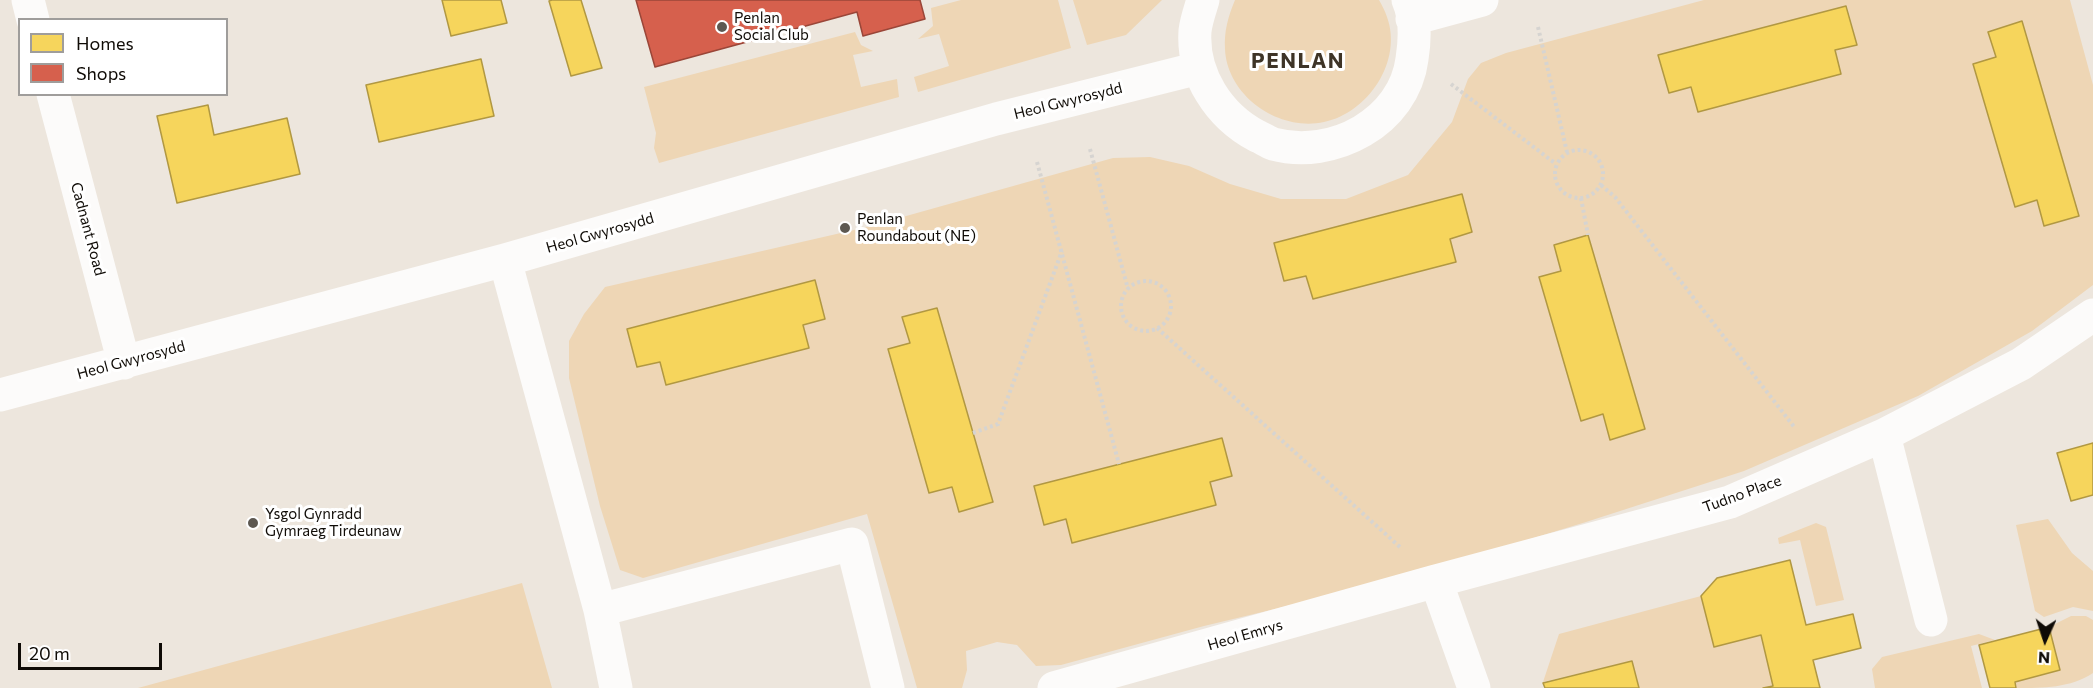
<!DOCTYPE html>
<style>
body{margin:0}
#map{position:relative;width:2093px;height:688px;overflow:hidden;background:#ede6dd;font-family:Commissioner,sans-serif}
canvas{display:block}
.legend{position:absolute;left:18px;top:18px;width:210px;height:78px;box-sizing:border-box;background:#fff;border:2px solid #9f9d9b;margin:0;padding:8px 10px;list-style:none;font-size:18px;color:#0f0b06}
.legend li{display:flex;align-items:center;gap:12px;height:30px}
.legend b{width:30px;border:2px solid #9f9d9b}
.north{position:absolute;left:2015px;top:610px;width:60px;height:60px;-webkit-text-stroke:4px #fff;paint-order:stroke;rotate:183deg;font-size:16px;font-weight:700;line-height:24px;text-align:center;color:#0f0b06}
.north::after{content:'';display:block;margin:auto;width:21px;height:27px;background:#0f0b06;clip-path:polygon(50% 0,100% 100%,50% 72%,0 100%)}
.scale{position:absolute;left:18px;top:643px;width:144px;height:27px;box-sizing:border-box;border:3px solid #0f0b06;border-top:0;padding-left:8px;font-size:18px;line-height:21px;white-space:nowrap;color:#0f0b06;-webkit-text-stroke:4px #fff;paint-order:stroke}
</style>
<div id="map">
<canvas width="2093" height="688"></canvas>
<ul class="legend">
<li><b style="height:16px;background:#f6d55c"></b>Homes</li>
<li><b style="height:16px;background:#d6604d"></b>Shops</li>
</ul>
<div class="north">N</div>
<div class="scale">20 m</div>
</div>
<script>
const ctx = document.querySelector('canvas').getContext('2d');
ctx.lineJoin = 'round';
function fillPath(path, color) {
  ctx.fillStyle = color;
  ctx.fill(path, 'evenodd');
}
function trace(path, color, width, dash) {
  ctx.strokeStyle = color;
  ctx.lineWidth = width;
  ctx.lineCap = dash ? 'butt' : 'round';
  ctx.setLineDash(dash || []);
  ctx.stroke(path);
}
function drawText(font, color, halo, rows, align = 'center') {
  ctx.font = font + ' Commissioner,sans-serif';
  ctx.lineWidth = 6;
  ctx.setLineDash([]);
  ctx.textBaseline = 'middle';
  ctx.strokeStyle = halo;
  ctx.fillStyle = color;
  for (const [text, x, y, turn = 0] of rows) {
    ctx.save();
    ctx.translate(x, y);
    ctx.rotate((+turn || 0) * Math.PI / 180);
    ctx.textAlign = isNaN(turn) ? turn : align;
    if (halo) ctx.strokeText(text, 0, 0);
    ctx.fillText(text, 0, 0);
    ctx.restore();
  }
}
fillPath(new Path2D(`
 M961 0H1058L1071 48 918 92 914 77 949 66 939 34 918 39 933 26 931 8Z
 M1073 0H1162L1126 35 1087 45Z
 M1235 0H1379C1382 5 1385 11 1387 17 1403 61 1368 113 1324 122 1279 132 1227 96 1225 49 1224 31 1228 17 1235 0Z
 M1704 0H2070L2093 85V285L2032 331 1918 396 1744 471 1586 522 1396 580 1204 626 1061 665 1036 666 1017 645 997 642 966 651 967 670 962 688H917L867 514 643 578 620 570 600 506 569 378V341L584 314 605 287 867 227 1113 158 1150 157 1189 166 1230 184 1281 199H1346L1408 175 1452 122 1468 79 1481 63 1506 53ZM1847 6 1857 44 1835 50 1841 74 1698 111 1691 87 1669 93 1659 55ZM2022 22 2079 216 2045 226 2037 200 2015 207 1973 64 1996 57 1988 32ZM1462 195 1472 232 1450 239 1456 262 1313 299 1306 276 1284 281 1274 243ZM1588 235 1645 429 1611 440 1603 414 1581 420 1539 277 1561 271 1554 245ZM815 281 825 318 803 325 809 348 666 385 660 362 637 367 627 329ZM936 308 993 501 959 512 952 487 929 492 888 349 910 343 902 317ZM1222 438 1210 482 1216 505 1073 543 1066 519 1044 525 1034 486Z
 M855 32 861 45 873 51 853 55 861 87 897 79 899 97 659 163 654 148 656 133 644 87Z
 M2048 519 2072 553 2093 571V611L2073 607 2044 617 2035 611 2016 525Z
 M1816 523 1826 527 1844 600 1816 606 1800 540 1779 544 1778 538Z
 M522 583 552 688H138Z
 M1701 596 1714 646 1761 635 1773 686 1763 688H1639L1632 661 1543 682 1559 634Z
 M2071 616H2086L2093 620V673C2070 688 2044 688 2016 688L2015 682 2060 670 2049 627Z
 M1979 634 1995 640 1971 646 1982 688H1875L1872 669 1882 657Z`), '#eed6b5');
const homes = new Path2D(`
 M442 0H501L507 23 451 36Z
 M552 0H581L602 68 571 76 549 1Z
 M1846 6 1857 45 1835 50 1841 74 1698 112 1691 87 1669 93 1658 55Z
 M2022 21 2079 216 2044 226 2037 200 2015 207 1973 64 1996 57 1988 32Z
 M481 59 494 116 379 142 366 85Z
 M208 105 214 135 287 118 300 174 177 203 157 116Z
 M1462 194 1472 232 1450 239 1456 262 1313 299 1306 276 1284 281 1274 243Z
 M1588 235 1645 429 1610 440 1603 414 1581 421 1539 277 1561 271 1554 245Z
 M815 280 825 319 803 325 809 348 666 385 660 362 637 367 627 329Z
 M937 308 993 502 959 512 952 487 929 493 888 349 910 343 902 317Z
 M1222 438 1232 476 1210 482 1216 505 1072 543 1066 519 1044 525 1034 486Z
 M2093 443V495L2071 501 2057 453Z
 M1790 560 1806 625 1853 614 1861 648 1813 660 1820 688H1763L1773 686 1761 635 1714 647 1701 596 1717 578Z
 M2049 627 2060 670 2015 682 2016 688H1990L1979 645Z
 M1632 661 1639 688H1545L1543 683Z`);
fillPath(homes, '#f6d55c');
trace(homes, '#b19842', 1.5);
const shops = new Path2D(`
 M636 0H920L925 19 863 36 857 12 655 67Z`);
fillPath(shops, '#d6604d');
trace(shops, '#9a4638', 1.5);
trace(new Path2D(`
 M1538 27 1567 152
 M1451 84 1556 164
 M1090 149 1128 289
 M1555 174a24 24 0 1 1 48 0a24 24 0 1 1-48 0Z
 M1037 162 1119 464
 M1601 185 1615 197 1795 428
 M1581 198 1588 235
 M1121 306a25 25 0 1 1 50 0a25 25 0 1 1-50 0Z
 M1157 328 1400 547
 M973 433 998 424 1062 251`), '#d6d4d1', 4, [3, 3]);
trace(new Path2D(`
 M28 0 33 20
 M1203 0C1200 10 1196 21 1195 31 1192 75 1219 116 1257 136 1262 138 1268 142 1273 144 1333 160 1404 122 1412 59 1415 40 1416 18 1408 0
 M1412 19 1482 0
 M53 94 124 363
 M505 260 600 610 616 688
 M0 395 505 260 996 119 1199 68
 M1884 435 1931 620
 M600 610 852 544 888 688
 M1054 688 1436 581
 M1474 688 1436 581 1730 502 1884 435 2021 364 2093 315`), '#fcfbfa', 33);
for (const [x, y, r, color] of [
 [722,27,6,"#5d5851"],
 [845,228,6,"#5d5851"],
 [253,523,6,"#5d5851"]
]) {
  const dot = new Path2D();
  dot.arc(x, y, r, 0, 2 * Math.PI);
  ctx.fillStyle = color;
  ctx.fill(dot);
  trace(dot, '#fff', 2);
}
drawText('15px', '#0f0b06', '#fff', [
 ["Penlan",734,18],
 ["Social Club",734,35],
 ["Penlan",857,219],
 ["Roundabout (NE)",857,236],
 ["Ysgol Gynradd",265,514],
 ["Gymraeg Tirdeunaw",265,531]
], 'left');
drawText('15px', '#0f0b06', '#fff', [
 ["Heol Gwyrosydd",1068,101,-14],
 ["Cadnant Road",88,229,75],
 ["Heol Gwyrosydd",600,233,-16],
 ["Heol Gwyrosydd",131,360,-15],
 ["Tudno Place",1742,494,-20],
 ["Heol Emrys",1245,635,-16]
]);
ctx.letterSpacing = '1.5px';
drawText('bold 21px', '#3e3427', '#fff', [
 ["PENLAN",1298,61]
]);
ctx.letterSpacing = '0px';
</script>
